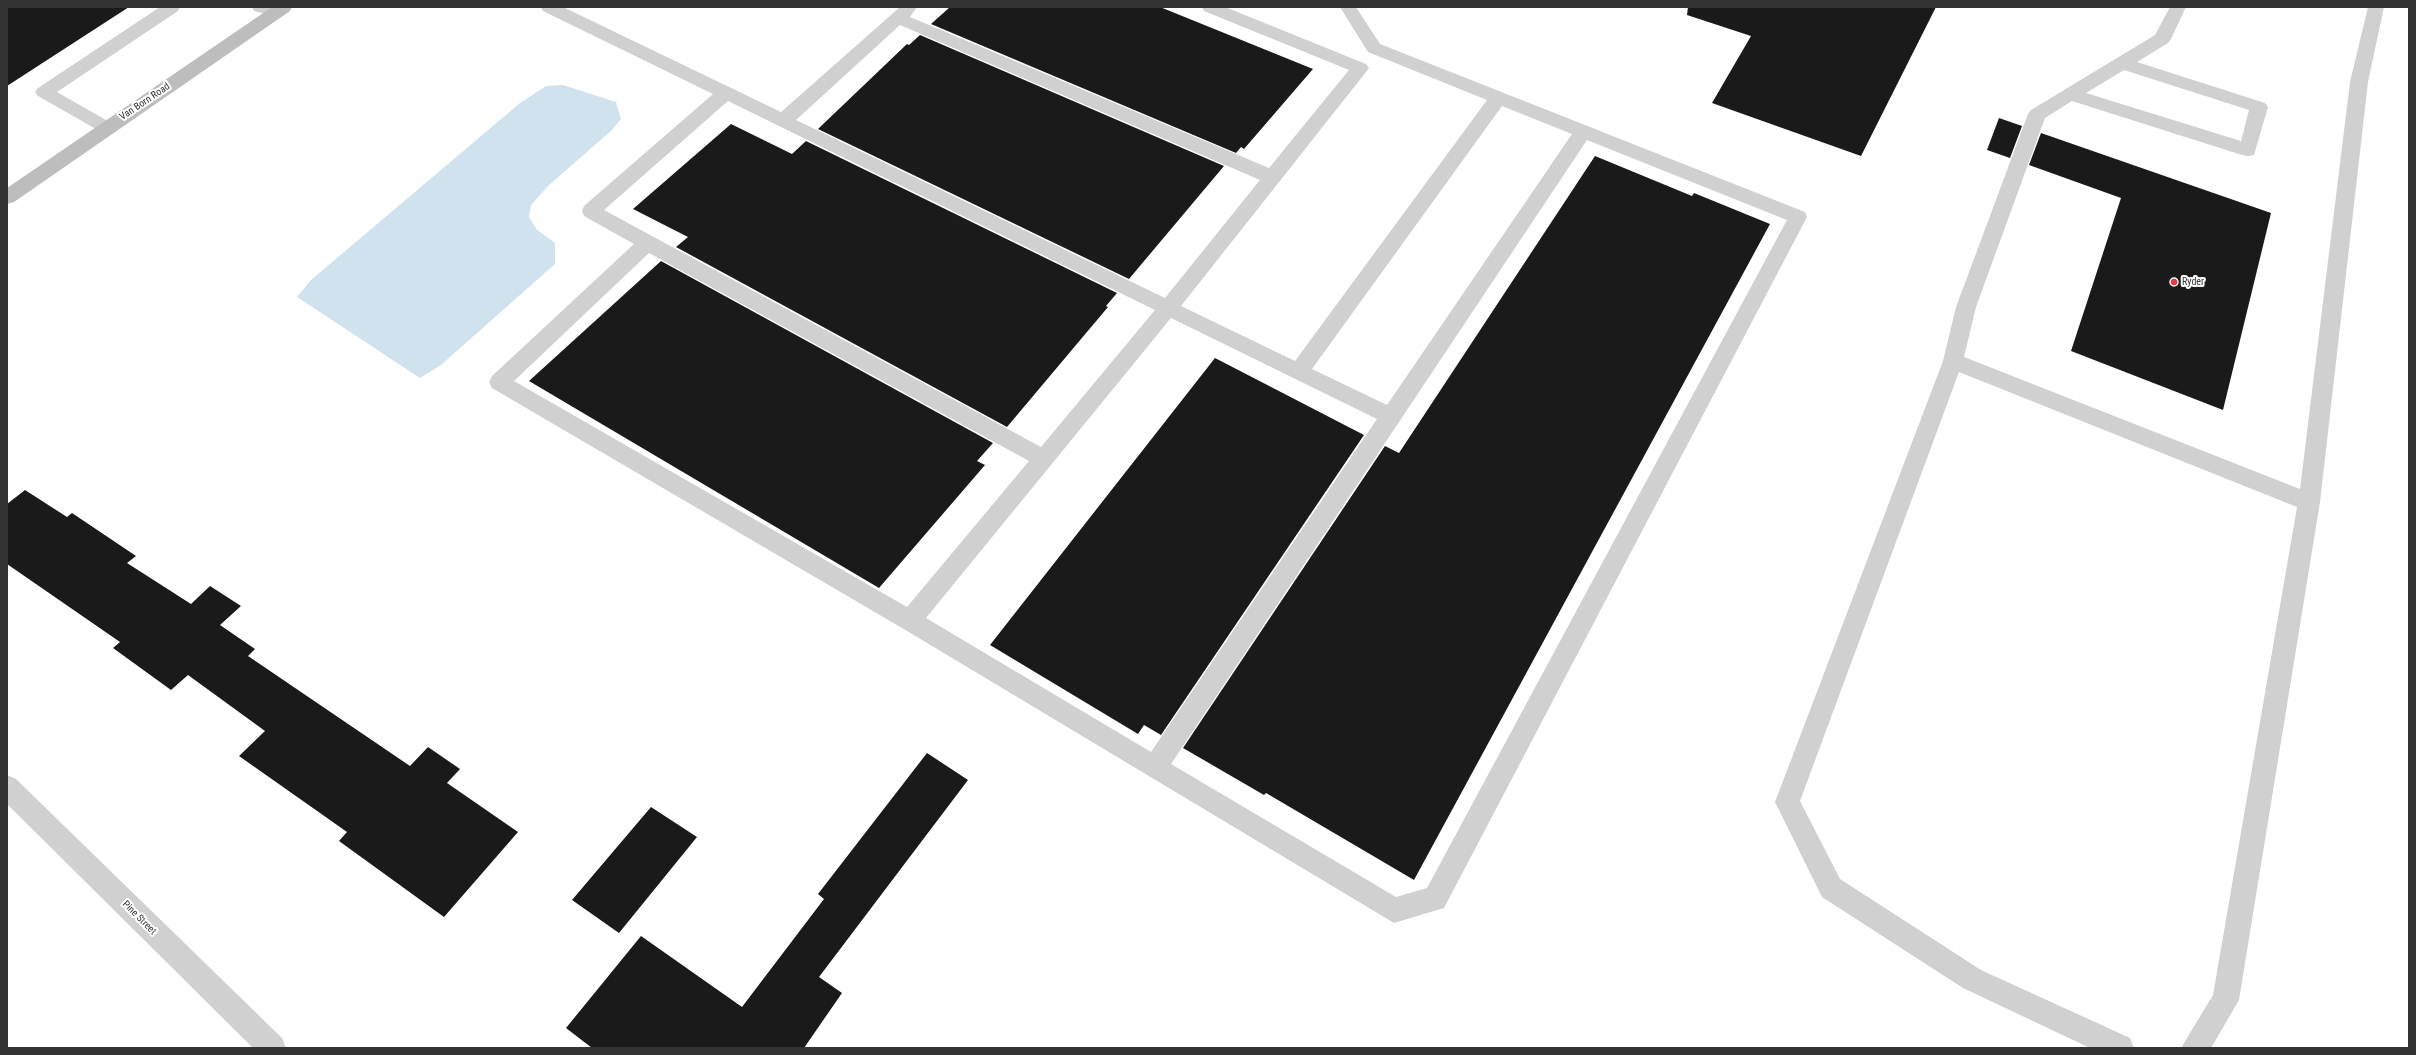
<!DOCTYPE html>
<style>
body{margin:0}
#map{position:relative;width:2416px;height:1055px;overflow:hidden;background:#fff;font-family:"Roboto Condensed",sans-serif}
canvas{display:block}
.frame{position:absolute;inset:0;border:8px solid #333;pointer-events:none}
</style>
<div id="map">
<canvas width="2416" height="1055"></canvas>
<div class="frame"></div>
</div>
<script>
const ctx = document.querySelector('canvas').getContext('2d');
ctx.lineJoin = 'round';
function fillPath(path, color) {
  ctx.fillStyle = color;
  ctx.fill(path, 'evenodd');
}
function trace(path, color, width, dash) {
  ctx.strokeStyle = color;
  ctx.lineWidth = width;
  ctx.lineCap = dash ? 'butt' : 'round';
  ctx.setLineDash(dash || []);
  ctx.stroke(path);
}
function drawText(font, color, halo, rows, align = 'center') {
  ctx.font = font + ' "Roboto Condensed",sans-serif';
  ctx.lineWidth = 4;
  ctx.setLineDash([]);
  ctx.textBaseline = 'middle';
  ctx.strokeStyle = halo;
  ctx.fillStyle = color;
  for (const [text, x, y, turn = 0] of rows) {
    ctx.save();
    ctx.translate(x, y);
    ctx.rotate((+turn || 0) * Math.PI / 180);
    ctx.textAlign = isNaN(turn) ? turn : align;
    if (halo) ctx.strokeText(text, 0, 0);
    ctx.fillText(text, 0, 0);
    ctx.restore();
  }
}
fillPath(new Path2D(`
 M563 85 616 102 621 119 612 130 549 185 531 205 529 217 537 230 555 243V264L441 365 420 378 297 297 311 280 520 103 546 86Z`), '#cfe2ee');
fillPath(new Path2D(`
 M7 7H129L7 86Z
 M950 7H1160L1313 69 1244 149 1241 147 1236 153 931 24Z
 M1688 7H1936L1861 156 1712 103 1751 36 1687 15Z
 M920 35 1224 166 1129 279 818 129 907 44 909 45Z
 M1999 118 2022 126 2010 158 1987 150Z
 M731 124 792 154 806 141 1117 293 1106 306 1108 307 1007 427 676 247 688 237 633 209Z
 M2041 133 2271 213 2223 410 2071 351 2121 198 2029 165Z
 M1595 156 1692 196 1694 193 1770 224 1414 880 1266 793 1264 795 1183 748 1385 446 1399 453Z
 M661 261 993 443 977 461 985 465 879 588 529 381Z
 M1215 358 1364 435 1161 735 1144 725 1138 734 990 645Z
 M25 490 67 517 72 513 136 556 127 563 191 604 210 586 241 606 220 625 255 649 248 656 410 766 428 747 460 769 447 783 518 832 444 917 339 841 347 832 239 756 265 731 188 675 171 690 113 648 120 642 7 564V504Z
 M927 753 968 780 819 977 842 993 804 1048H592L566 1028 641 936 742 1007 824 899 818 894Z
 M651 807 697 837 619 933 572 900Z`), '#1a1a1a');
fillPath(new Path2D(`
 M160 7H180L178 11 57 92 113 124 116 128 113 132 107 134 101 132 38 96 35 92 38 88Z
 M252 7H279L285 12 283 16 277 17 254 11Z
 M541 7H563L781 112 900 7H917L910 17 1269 168 1349 70 1204 11 1202 7H1225L1366 64 1369 68 1366 72 1181 306 1295 361 1487 100 1368 52 1340 7H1356L1380 44 1805 212 1807 217 1444 908 1394 923 902 628 492 388 489 382 492 376 634 244 584 216 582 211 584 206 713 94 543 11ZM900 25 1260 180 1165 298 796 120ZM728 101 777 125 1155 310 1041 447 604 210ZM1502 106 1572 134 1387 405 1312 369ZM1587 140 1787 220 1427 888 1396 897 1171 764ZM649 253 1029 461 907 607 514 381ZM1171 318 1377 419 1151 752 926 618Z
 M2170 7H2186L2171 39 2168 43 2137 62 2265 103 2268 107 2254 155 2248 156 2242 155 2072 101 2045 118 1976 307 1964 357 2300 489 2350 82 2368 7H2384L2368 82 2320 502 2239 1000 2211 1048H2181L2213 995 2297 507 1959 372 1800 801 1840 879 1981 970 2130 1038 2134 1048H2090L1963 988 1822 897 1775 802 1943 361 1956 307 2028 114 2031 110 2155 35ZM2124 70 2249 110 2241 141 2086 93Z`), '#d0d0d0');
fillPath(new Path2D(`
 M7 775 16 779 282 1038 286 1048H253L7 804Z`), '#d0d0d0');
fillPath(new Path2D(`
 M272 7H292L290 11 14 202 7 204V188Z`), '#bdbdbd');
for (const [x, y, r, color] of [
 [2174,282,4,"#e63946"]
]) {
  const dot = new Path2D();
  dot.arc(x, y, r, 0, 2 * Math.PI);
  ctx.fillStyle = color;
  ctx.fill(dot);
  trace(dot, '#fff', 1.5);
}
drawText('10px', '#333', '#fff', [
 ["Van Born Road",145,102,-34],
 ["Pine Street",139,918,45]
]);
drawText('10px', '#333', '#fff', [
 ["Ryder",2182,282]
], 'left');
</script>
